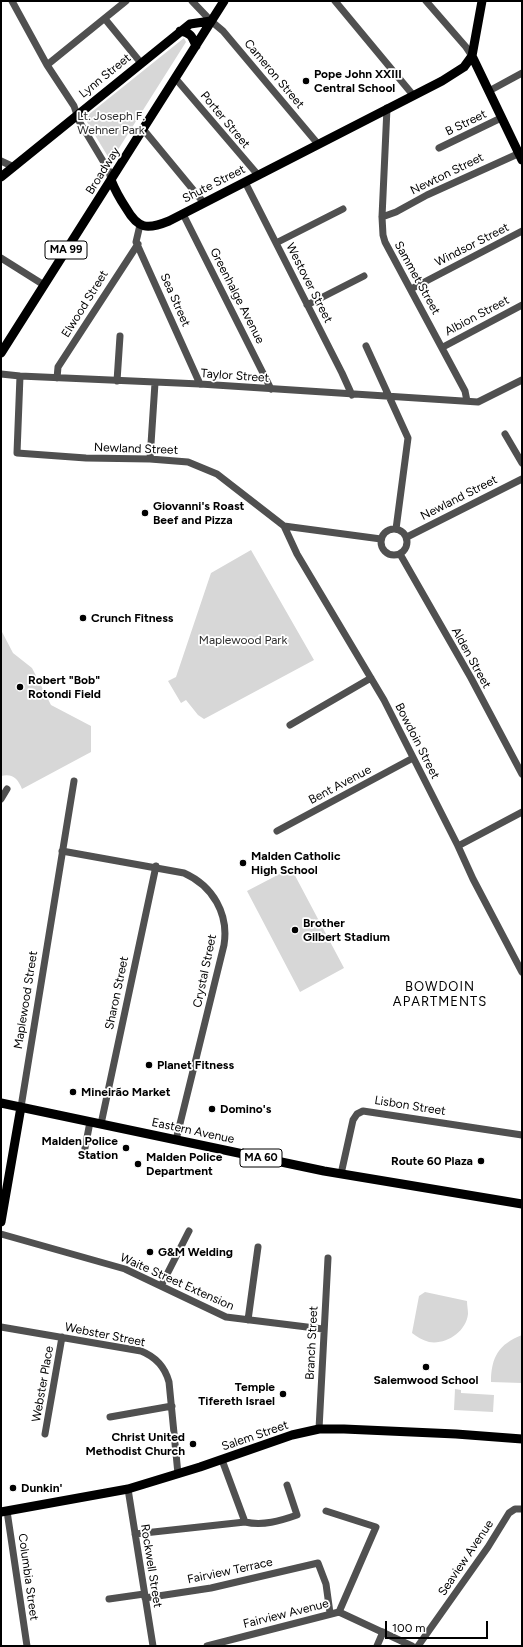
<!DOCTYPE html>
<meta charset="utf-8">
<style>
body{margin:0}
#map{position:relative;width:523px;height:1647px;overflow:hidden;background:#fff;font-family:Figtree,sans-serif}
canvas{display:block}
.frame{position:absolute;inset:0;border:2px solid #000;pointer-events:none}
.scale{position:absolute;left:385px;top:1621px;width:103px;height:18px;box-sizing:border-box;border:2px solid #000;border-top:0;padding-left:5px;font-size:12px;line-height:14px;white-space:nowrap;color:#000;-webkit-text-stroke:3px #fff;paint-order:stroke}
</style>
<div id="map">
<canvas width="523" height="1647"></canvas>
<div class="frame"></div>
<div class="scale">100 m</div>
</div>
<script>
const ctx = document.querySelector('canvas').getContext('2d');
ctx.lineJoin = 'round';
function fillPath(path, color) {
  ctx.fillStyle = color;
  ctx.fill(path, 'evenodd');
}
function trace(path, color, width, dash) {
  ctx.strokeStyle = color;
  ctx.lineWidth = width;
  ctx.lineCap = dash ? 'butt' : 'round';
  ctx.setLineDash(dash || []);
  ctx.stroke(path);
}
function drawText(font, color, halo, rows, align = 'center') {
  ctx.font = font + ' Figtree,sans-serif';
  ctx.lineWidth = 3.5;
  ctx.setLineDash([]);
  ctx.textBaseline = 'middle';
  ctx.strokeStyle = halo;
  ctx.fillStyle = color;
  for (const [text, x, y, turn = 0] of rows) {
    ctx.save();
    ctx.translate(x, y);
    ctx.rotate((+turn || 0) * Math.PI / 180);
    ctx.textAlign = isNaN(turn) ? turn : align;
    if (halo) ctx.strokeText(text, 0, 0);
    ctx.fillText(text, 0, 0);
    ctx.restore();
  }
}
fillPath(new Path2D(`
 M184 38 186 42 114 156 110 160 87 122 88 115Z
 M251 550 314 660 204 719 198 715 186 700 181 703 168 681 176 677 211 573Z
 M1 630 13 653 32 668 51 705 91 726V752L22 789C18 779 13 773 1 776Z
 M291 868 344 968 300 992 247 891Z
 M425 1292 467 1301C467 1305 468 1310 468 1314 466 1332 446 1345 429 1342 422 1340 417 1337 412 1333L419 1296Z
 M522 1335V1383L491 1382C491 1357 499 1344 522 1335Z
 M455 1389 461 1390V1393L494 1395 493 1412 454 1410Z`), '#d7d7d7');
trace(new Path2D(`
 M12 1 47 65 74 106 79 121 109 171 111 180
 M192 1 211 21 223 31 318 144
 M335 1 413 95
 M426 1 466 47 472 56
 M105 19 141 63
 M47 65 126 1
 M176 79 258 175
 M489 91 522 73
 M387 108 382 217 383 235 385 242 465 391 467 401
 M143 129 204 203
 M439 148 501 118
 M1 161 14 167
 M245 182 342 373 352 395
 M183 214 271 389
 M382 217 396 212 427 195 522 152
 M140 225 136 242 200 384
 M276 243 343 209
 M1 258 44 285
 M411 289 522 231
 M307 305 364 276
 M366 346 408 438 396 529
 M443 347 522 305
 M1 374 20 376 200 384 478 402 522 380
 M20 376 17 453 86 458 150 459 188 462 217 474 284 526 381 539
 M57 378 58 367 138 244
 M117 381 120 336
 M505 434 522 463
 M150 459 155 383
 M284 526 297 554 384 700 458 846 473 879 522 972
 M381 542a13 13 0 1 1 26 0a13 13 0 1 1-26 0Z
 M407 537 522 479
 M400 554 471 678 522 774
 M290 725 371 678
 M1 799 7 789
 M277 831 413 758
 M458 846 522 812
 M62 851 184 873C213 886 229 914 224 945L176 1140
 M21 1107 74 781
 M101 1124 156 866
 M85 1148 90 1122
 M341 1174 353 1120 357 1114 363 1111 522 1135
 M1 1234 125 1269 226 1317 323 1329
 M161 1286 189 1231
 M248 1320 258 1247
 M1 1327 141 1351C156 1357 165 1367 169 1382L178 1474
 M110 1417 172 1406
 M319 1429 328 1258
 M45 1434 62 1337
 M222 1460 245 1522C263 1526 280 1521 297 1515L287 1485
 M128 1489 153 1646
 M7 1511 27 1646
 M326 1511 376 1527 339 1612
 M135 1534 245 1522
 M145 1598 211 1588 318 1563 326 1584 330 1613
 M109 1599 144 1594
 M207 1646 339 1612 412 1646
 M377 1646 383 1632
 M418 1646 488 1547 509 1513 515 1509H522`), '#505050', 7);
trace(new Path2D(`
 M180 31C191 33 192 36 196 46
 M472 56 522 160
 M1 177 190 24 211 21
 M111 180C115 190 120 199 126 208 138 229 147 230 169 221L442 81 464 67 472 56 482 1
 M1 353 224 1
 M1 1103 324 1171 522 1204
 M1 1222 21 1107
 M1 1512 128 1489 200 1467 292 1435 319 1429H344L456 1434 522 1439`), '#000', 9);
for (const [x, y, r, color] of [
 [306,81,4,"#000"],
 [145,513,4,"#000"],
 [83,618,4,"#000"],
 [20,687,4,"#000"],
 [243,863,4,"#000"],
 [295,930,4,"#000"],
 [149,1065,4,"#000"],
 [73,1092,4,"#000"],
 [212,1109,4,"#000"],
 [126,1148,4,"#000"],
 [481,1161,4,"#000"],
 [138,1164,4,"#000"],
 [150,1252,4,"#000"],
 [426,1367,4,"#000"],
 [283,1394,4,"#000"],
 [193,1444,4,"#000"],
 [13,1488,4,"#000"]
]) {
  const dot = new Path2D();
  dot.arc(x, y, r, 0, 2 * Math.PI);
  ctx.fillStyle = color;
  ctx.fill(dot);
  trace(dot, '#fff', 1.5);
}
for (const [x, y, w] of [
 [66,250,42],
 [261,1158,42]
]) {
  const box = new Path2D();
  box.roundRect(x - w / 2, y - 9, w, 18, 3);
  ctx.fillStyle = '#fff';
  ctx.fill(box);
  trace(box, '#000', 1);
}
drawText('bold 11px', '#000', null, [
 ["MA 99",66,250],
 ["MA 60",261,1158]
]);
drawText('12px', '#000', '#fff', [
 ["Cameron Street",274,74,50],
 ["Lynn Street",105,76,-39],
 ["Porter Street",225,120,50],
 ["B Street",466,123,-26],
 ["Broadway",103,171,-58],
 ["Newton Street",447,174,-26],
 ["Shute Street",214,184,-27],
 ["Windsor Street",472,245,-27],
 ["Sammet Street",417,278,61],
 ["Westover Street",309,283,63],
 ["Greenhalge Avenue",237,296,63],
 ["Sea Street",175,300,66],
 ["Elwood Street",85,304,-58],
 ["Albion Street",477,316,-28],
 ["Taylor Street",235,376,4],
 ["Newland Street",136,449,2],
 ["Newland Street",459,498,-27],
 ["Alden Street",471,658,61],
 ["Bowdoin Street",417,741,63],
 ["Bent Avenue",340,785,-28],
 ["Crystal Street",205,971,-78],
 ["Sharon Street",117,993,-78],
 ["Maplewood Street",26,1000,-81],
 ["Lisbon Street",410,1106,9],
 ["Eastern Avenue",193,1131,12],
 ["Waite Street Extension",177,1282,24],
 ["Webster Street",105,1335,11],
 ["Branch Street",312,1343,-87],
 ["Webster Place",43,1384,-80],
 ["Salem Street",255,1436,-19],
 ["Seaview Avenue",466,1558,-56],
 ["Rockwell Street",151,1566,81],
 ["Fairview Terrace",230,1571,-12],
 ["Columbia Street",28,1577,82],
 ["Fairview Avenue",286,1614,-14]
]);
drawText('bold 12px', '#000', '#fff', [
 ["Pope John XXIII",314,74],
 ["Central School",314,88],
 ["Giovanni's Roast",153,506],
 ["Beef and Pizza",153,520],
 ["Crunch Fitness",91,618],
 ["Robert \"Bob\"",28,680],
 ["Rotondi Field",28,694],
 ["Malden Catholic",251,856],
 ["High School",251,870],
 ["Brother",303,923],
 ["Gilbert Stadium",303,937],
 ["Planet Fitness",157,1065],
 ["Mineirão Market",81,1092],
 ["Domino's",220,1109],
 ["Malden Police",118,1141,"right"],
 ["Station",118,1155,"right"],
 ["Malden Police",146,1157],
 ["Department",146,1171],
 ["Route 60 Plaza",473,1161,"right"],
 ["G&M Welding",158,1252],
 ["Salemwood School",426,1380,"center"],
 ["Temple",275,1387,"right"],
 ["Tifereth Israel",275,1401,"right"],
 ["Christ United",185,1437,"right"],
 ["Methodist Church",185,1451,"right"],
 ["Dunkin'",21,1488]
], 'left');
drawText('12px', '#2e2e2e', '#fff', [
 ["Lt. Joseph F.",111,116],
 ["Wehner Park",111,130],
 ["Maplewood Park",243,640]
]);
ctx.letterSpacing = '1px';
drawText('13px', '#000', '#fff', [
 ["BOWDOIN",440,987],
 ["APARTMENTS",440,1002]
]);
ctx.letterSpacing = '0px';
</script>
